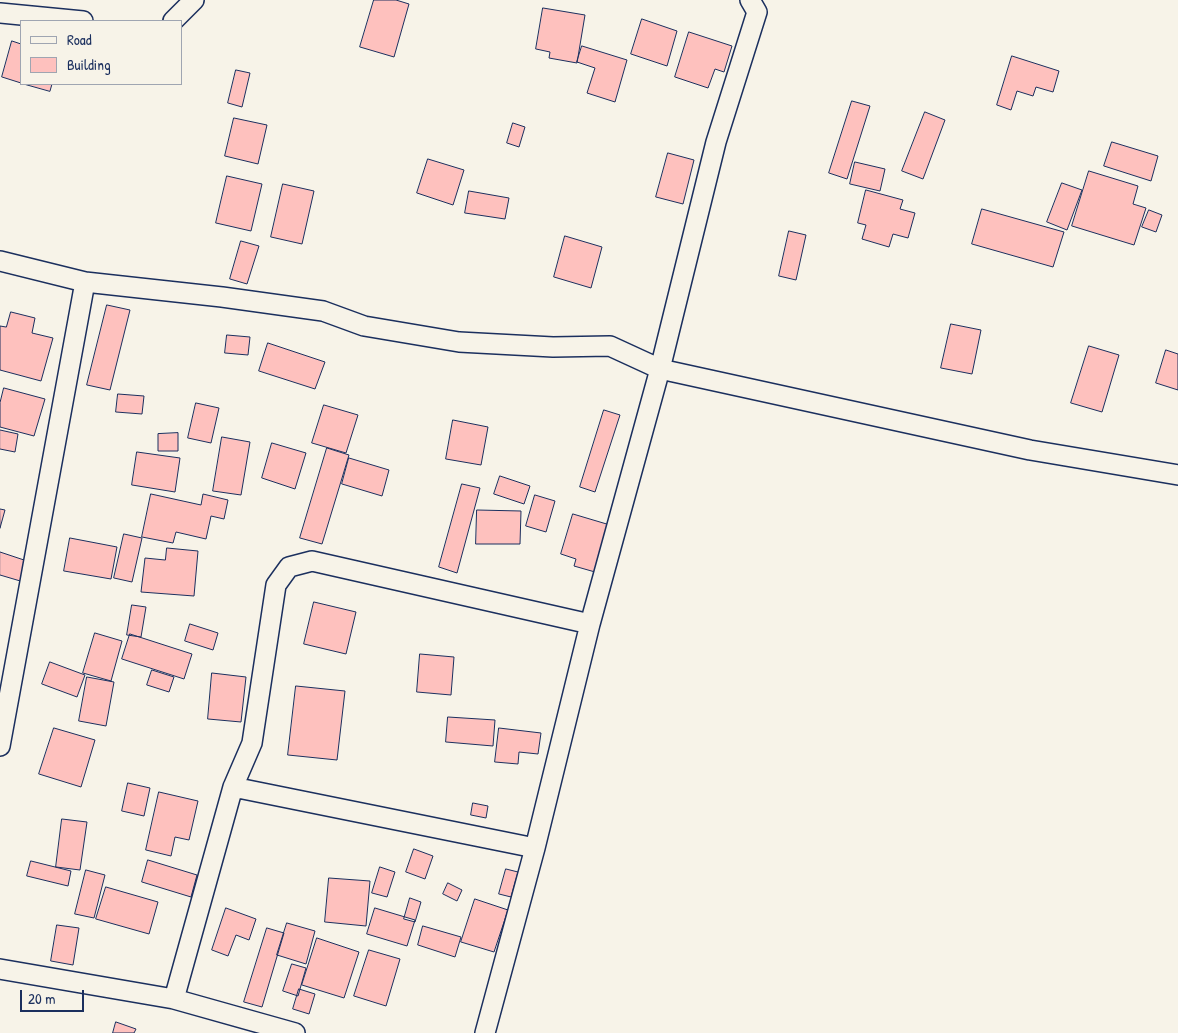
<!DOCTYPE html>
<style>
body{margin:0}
#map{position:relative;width:1178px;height:1033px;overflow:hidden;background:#f7f3e8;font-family:"Patrick Hand",sans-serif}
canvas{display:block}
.legend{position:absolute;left:20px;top:20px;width:162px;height:65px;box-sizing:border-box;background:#f7f3e8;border:1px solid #9fa5b1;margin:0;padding:6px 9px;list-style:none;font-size:15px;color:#1b2f5e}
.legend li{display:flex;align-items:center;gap:10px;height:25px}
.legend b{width:25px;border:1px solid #9fa5b1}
.scale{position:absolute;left:20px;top:990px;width:64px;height:22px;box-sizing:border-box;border:2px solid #1b2f5e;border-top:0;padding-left:6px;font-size:15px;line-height:18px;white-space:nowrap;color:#1b2f5e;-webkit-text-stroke:4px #f7f3e8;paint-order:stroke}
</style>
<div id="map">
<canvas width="1178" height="1033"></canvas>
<ul class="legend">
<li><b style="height:6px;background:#f7f3e8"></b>Road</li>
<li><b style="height:14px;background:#fec1be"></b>Building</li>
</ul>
<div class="scale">20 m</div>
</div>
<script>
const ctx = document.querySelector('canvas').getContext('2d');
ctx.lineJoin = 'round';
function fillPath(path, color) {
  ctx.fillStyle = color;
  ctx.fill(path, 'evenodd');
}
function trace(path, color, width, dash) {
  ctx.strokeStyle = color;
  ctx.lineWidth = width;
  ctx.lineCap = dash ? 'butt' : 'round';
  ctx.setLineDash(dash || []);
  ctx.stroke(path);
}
const building = new Path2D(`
 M374 0H396L409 4 394 57 360 47Z
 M543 8 585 15 577 63 549 58 550 52 536 49Z
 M642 19 677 31 667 66 631 54Z
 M689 32 732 46 724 72 715 69 708 88 675 77Z
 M12 41 21 44V83L2 77Z
 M582 46 627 60 615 102 587 93 595 68 577 62Z
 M1012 56 1059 71 1053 92 1036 87 1033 96 1017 91 1011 110 997 105Z
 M236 70 250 73 242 107 228 103Z
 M24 84H52L50 91Z
 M852 101 870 106 847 179 829 173Z
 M925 112 945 120 923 179 902 171Z
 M234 118 267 125 258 164 225 156Z
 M513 123 525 127 519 147 507 143Z
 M1112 142 1158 156 1151 181 1104 166Z
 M668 153 694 160 683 204 656 197Z
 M428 159 464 170 453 205 417 193Z
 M855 162 885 169 880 191 850 184Z
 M1089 171 1138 186 1133 204 1146 208 1134 245 1072 226Z
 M227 176 262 184 251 231 216 223Z
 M1062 183 1082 190 1067 230 1047 222Z
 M283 184 314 191 302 244 271 237Z
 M866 190 903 200 900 209 915 213 908 238 893 234 889 247 862 239 866 225 858 223Z
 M469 191 509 198 505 219 465 213Z
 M982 209 1064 232 1053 267 972 244Z
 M1149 210 1162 215 1156 232 1142 227Z
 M789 231 806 235 796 280 779 276Z
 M565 236 602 247 591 288 554 277Z
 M241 241 259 246 247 284 230 279Z
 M107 305 130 310 110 390 87 385Z
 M11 312 35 318 32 333 53 338 41 381 0 370V326L6 327Z
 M951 324 981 330 972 374 941 368Z
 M227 335 250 337 248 355 225 353Z
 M268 343 325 362 315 389 259 371Z
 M1089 346 1119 355 1102 412 1071 403Z
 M1166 350 1178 354V390L1156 383Z
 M4 388 45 399 34 436 0 427V403Z
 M118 394 144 396 142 414 116 412Z
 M196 403 219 408 211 443 188 438Z
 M324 405 358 415 346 453 312 443Z
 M604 410 620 415 595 492 580 487Z
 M453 420 488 427 481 465 446 459Z
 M0 430 18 434 15 452 0 449Z
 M178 433V451H158V434Z
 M222 437 250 442 241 495 213 491Z
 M272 443 306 453 295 489 262 478Z
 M327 448 349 455 322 544 300 538Z
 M137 452 180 458 175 492 132 485Z
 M349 458 389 470 382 496 342 484Z
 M500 476 530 486 524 504 494 494Z
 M462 484 480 488 457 573 439 567Z
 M151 494 201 505 203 494 228 500 224 519 211 516 206 539 176 532 173 543 142 537Z
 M535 495 555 501 546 532 526 526Z
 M0 509 5 510 0 528Z
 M477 510 521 511 520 544H476Z
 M573 514 610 525 595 572 574 566 576 559 561 554Z
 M124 534 142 538 132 582 114 578Z
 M70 538 117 547 111 579 64 571Z
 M167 548 198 551 194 596 141 592 145 558 165 560Z
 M0 552 33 563 27 583 0 575Z
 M314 602 356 612 346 654 304 644Z
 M132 605 146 607 141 637 127 635Z
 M190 624 218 633 213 650 185 641Z
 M95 633 122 641 111 681 83 673Z
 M130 634 192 654 184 679 122 659Z
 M420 654 454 657 451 695 417 692Z
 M50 662 85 675 77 697 42 684Z
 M152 670 174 677 169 692 147 685Z
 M212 673 246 677 241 722 208 719Z
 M87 677 114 682 106 726 79 721Z
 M296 686 345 691 337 760 288 755Z
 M448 717 495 720 493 746 446 742Z
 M54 728 95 740 81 787 39 774Z
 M499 728 541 733 538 754 519 752 518 764 495 762Z
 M128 783 150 788 144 816 122 811Z
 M159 792 198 801 189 840 175 837 171 856 146 850Z
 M473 803 488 806 486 818 471 815Z
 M62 819 87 822 80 870 56 867Z
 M414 849 433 856 425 879 406 872Z
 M148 860 197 875 191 897 142 882Z
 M31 861 71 871 68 886 27 876Z
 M380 867 395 872 387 897 372 893Z
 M506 869 518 872 511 897 499 894Z
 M86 870 105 875 94 918 75 914Z
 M329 878 370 881 366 926 325 922Z
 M448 883 462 890 457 901 443 894Z
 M106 887 158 902 149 934 96 919Z
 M410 898 421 902 415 922 404 919Z
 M475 899 508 910 494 952 461 942Z
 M226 908 256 919 249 940 236 935 228 956 212 950Z
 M375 908 415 920 407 946 367 934Z
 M287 923 315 931 306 964 277 955Z
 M57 925 79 928 73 965 51 961Z
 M423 926 461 937 455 957 418 945Z
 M267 928 284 933 262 1007 244 1002Z
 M317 938 359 952 344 998 302 985Z
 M369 950 400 959 386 1006 354 996Z
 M292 964 306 968 298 996 283 991Z
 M299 989 315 994 309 1014 293 1009Z
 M116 1022 136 1029 134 1033H113Z`);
fillPath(building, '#fec1be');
trace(building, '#1b2f5e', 1);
const minor = new Path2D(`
 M0 13 83 21
 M173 21 194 0
 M0 261 85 282 222 297 323 311 364 326 459 342 553 347 610 346 660 369 1030 450 1178 475
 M0 746 85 282
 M233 787 535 848
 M0 969 174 999 295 1033
 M174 999 233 787 252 743 276 585 289 567 312 561 590 624
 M485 1033 535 848 590 624 660 369 716 142 757 12 750 0`);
trace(minor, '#1b2f5e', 22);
trace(minor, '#f7f3e8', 19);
</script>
